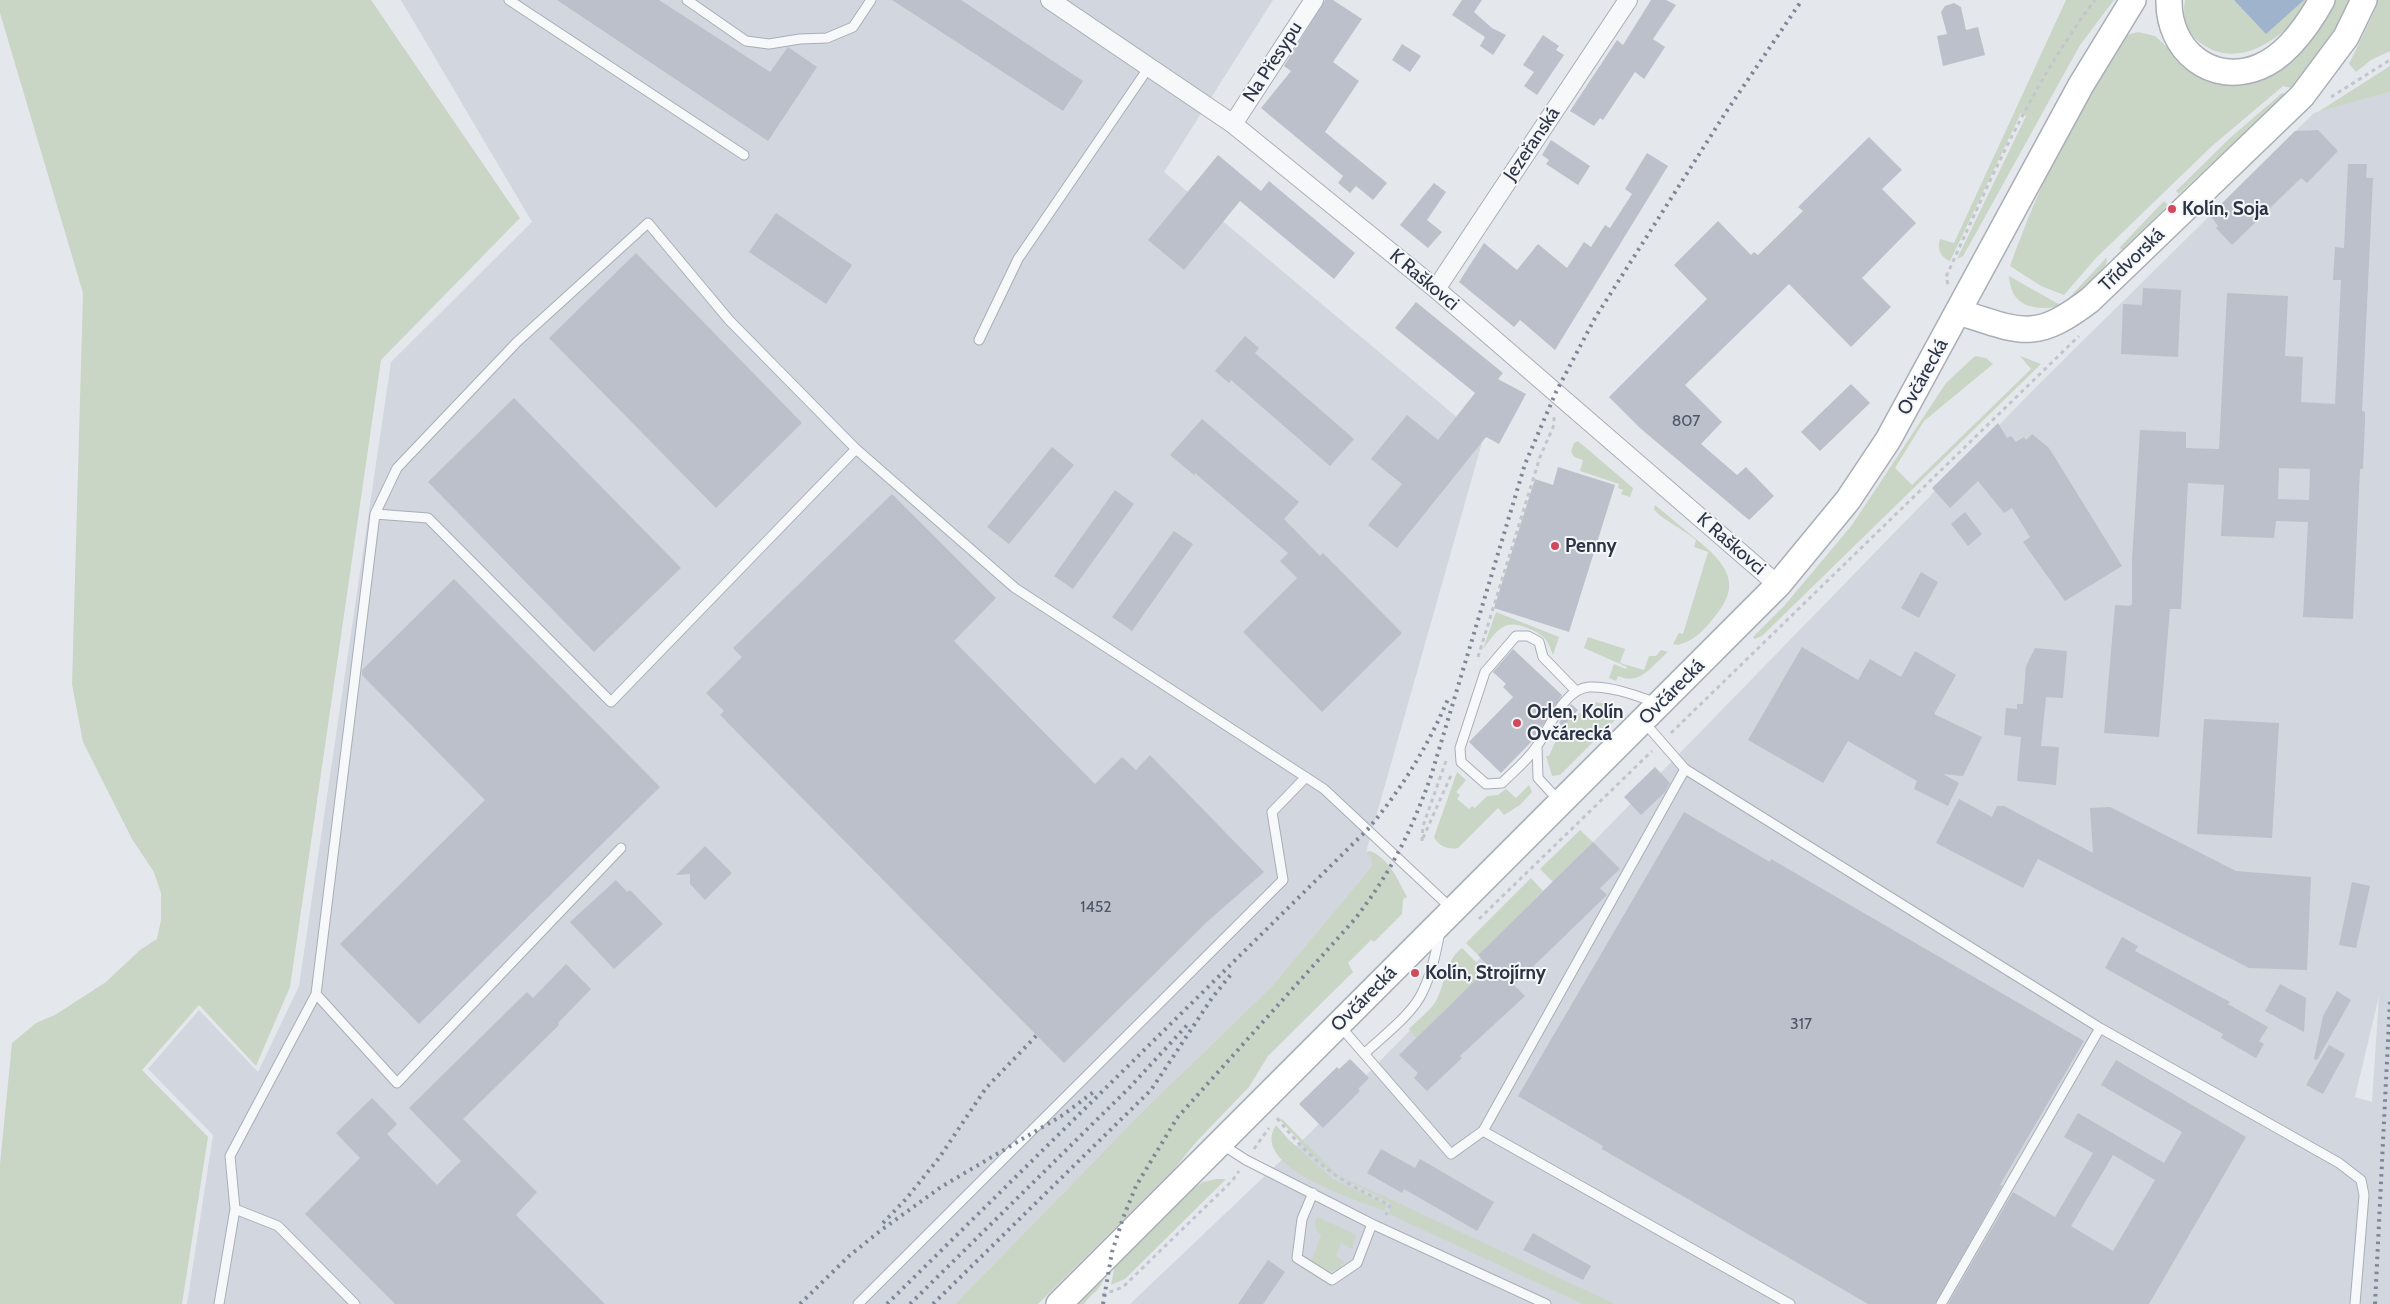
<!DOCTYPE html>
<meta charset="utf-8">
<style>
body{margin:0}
canvas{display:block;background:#e4e7ec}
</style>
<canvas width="2390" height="1304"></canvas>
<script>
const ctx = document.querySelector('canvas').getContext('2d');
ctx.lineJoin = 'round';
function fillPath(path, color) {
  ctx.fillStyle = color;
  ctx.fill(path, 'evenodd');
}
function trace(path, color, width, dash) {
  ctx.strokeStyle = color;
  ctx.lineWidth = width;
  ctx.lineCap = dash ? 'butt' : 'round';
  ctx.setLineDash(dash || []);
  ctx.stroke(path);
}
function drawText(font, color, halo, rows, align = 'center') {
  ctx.font = font + ' Cabin,sans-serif';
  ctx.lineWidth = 4;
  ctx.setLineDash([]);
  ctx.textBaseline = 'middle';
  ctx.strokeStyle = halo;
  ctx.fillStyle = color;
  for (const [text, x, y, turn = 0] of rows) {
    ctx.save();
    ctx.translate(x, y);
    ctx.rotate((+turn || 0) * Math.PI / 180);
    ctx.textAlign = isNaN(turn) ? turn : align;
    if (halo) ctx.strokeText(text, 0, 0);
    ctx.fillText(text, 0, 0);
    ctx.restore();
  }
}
fillPath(new Path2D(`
 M401 0H1273L1164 172 1483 439 1366 852 1372 857V866L1272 986 1143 1111 955 1304H187L213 1135 148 1069 199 1010 258 1072 299 986 391 362 532 222Z
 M2390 92V1304H1130L1310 1133 2042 381 2314 113ZM2379 996 2372 1102 2355 1097Z`), '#d2d6de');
fillPath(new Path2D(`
 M0 0H371L520 218 381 360 290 987 256 1066 199 1005 142 1070 208 1137 182 1304H0V1164L12 1043 36 1023 55 1015 106 982 140 950 157 939 161 920V893L154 872 132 839 83 742 72 684 83 293 0 13Z
 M2066 0H2114L2080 45 1971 242 1963 256 1957 259 2026 116 2021 113 1950 261C1940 257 1937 249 1940 239L1954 243Z
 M2185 0H2310C2288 36 2238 74 2198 41 2186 31 2182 15 2185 0Z
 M2335 0H2354L2314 63 2292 88 2283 86 2212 146 2096 258 2064 295 2041 286 2010 266C2039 186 2077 103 2127 35L2138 32 2155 36 2178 57 2223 82 2323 23Z
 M2377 0H2390V51L2371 60 2356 72 2349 64 2375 10Z
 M2390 66V92L2318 112Z
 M2282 93 2286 94 2179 194 2176 191 2230 138Z
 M2164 201 2168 205 2122 250 2119 248Z
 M2107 257 2106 265 2075 298 2071 301 2068 299Z
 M2009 276 2062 306C2035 311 2011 308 2009 276Z
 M1975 356 1986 358 1993 364 1924 421 1895 468 1912 485 2031 369 2020 356 2041 364 1762 636 1755 639 1753 637 1784 606 1852 525 1946 383Z
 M1578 441 1633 488 1630 497 1621 494 1623 490 1618 488 1619 484 1580 471 1583 460 1574 457 1571 451 1574 443Z
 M1655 505C1669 516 1682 528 1696 539 1723 561 1744 582 1716 615 1705 629 1696 640 1678 645L1673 644 1679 633 1683 634 1708 552 1694 547 1696 540C1686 531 1658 517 1654 509Z
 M1496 612 1559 637 1553 655C1551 650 1549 645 1547 641 1541 632 1518 622 1508 625 1498 627 1489 641 1483 649Z
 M1588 637 1625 649 1620 663 1644 670 1649 656H1656L1661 650 1668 652C1652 665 1641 686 1618 676L1616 681 1609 678 1614 664 1626 669 1627 667 1584 648Z
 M1592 702 1613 704 1612 709 1619 711 1621 714 1560 775 1552 776 1546 756H1549L1556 740 1553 737 1573 715 1585 712Z
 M1457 772 1466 780 1456 792 1460 795 1457 799 1469 809 1472 806 1475 808 1487 796 1498 795 1506 789 1516 798 1529 785 1532 792 1520 805 1504 815 1498 808 1458 848C1449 850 1438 846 1434 837Z
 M1580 830 1593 842 1553 882 1540 869Z
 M1370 851C1389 858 1398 880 1407 897L1403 899 1402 914 1374 942 1371 940 1348 963 1353 972 1268 1056 1249 1087 1197 1141 1174 1169 1038 1304H955L1143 1111 1272 986 1372 866V858L1366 852Z
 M1531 878 1543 891 1478 955 1466 943Z
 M1462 948 1485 971 1416 1038 1409 1029C1418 1019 1433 1009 1438 997 1446 979 1446 960 1462 948Z
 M1282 1119 1336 1174 1615 1304H1583L1389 1214 1392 1204 1335 1174 1311 1154 1280 1120Z
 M1276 1125 1288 1139 1333 1179 1387 1205 1384 1211C1359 1200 1248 1168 1276 1125Z
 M1217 1179H1226L1125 1279 1111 1285 1115 1265 1194 1188 1203 1182Z
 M1318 1217 1356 1235 1352 1249 1341 1243 1336 1256 1344 1262C1335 1277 1323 1270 1311 1262L1321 1236 1316 1229 1315 1220Z
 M1105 1274C1100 1293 1094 1290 1084 1304H1074Z`), '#c9d6c5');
fillPath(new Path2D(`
 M2234 0H2304L2266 34Z`), '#9fb4cc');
fillPath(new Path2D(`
 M557 0H659L770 72 788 47 817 67 768 141Z
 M892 0H961L1083 81 1063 111Z
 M1325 0H1333L1362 19 1333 62 1359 81 1325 132 1387 183 1373 200 1356 186 1350 193 1338 183 1343 176 1261 108 1291 71 1284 66Z
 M1462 0H1482L1474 12 1492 28 1506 35 1493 55 1480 46 1485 37 1452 15Z
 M1651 0H1666L1676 5 1653 39 1665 47 1644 79 1635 72 1603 120 1600 118 1594 126 1570 111 1617 40 1623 45Z
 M1954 3 1961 7 1966 30 1978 27 1985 55 1943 66 1937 36 1947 34 1941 12 1945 6Z
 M1543 35 1559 46 1556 50 1564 55 1537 95 1524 86 1534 72 1523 65Z
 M1402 44 1421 56 1410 72 1392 60Z
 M2318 130 2338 151 2307 183 2301 178 2232 245 2216 228 2218 226 2210 215 2295 131Z
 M1869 137 1902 170 1882 189 1916 223 1862 278 1891 307 1851 347 1789 284 1685 385 1722 422 1701 444 1737 475 1746 467 1774 496 1749 520 1640 428 1609 397 1707 299 1674 265 1718 221 1751 255 1754 252 1758 255 1803 211 1798 207Z
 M1551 140 1590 166 1578 185 1546 164 1549 160 1542 155Z
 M1647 153 1668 166 1555 350 1520 320 1514 327 1459 282 1484 243 1517 270 1538 244 1567 268 1584 242 1591 247 1605 225 1610 228 1632 194 1625 189Z
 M1218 155 1261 191 1269 181 1355 253 1334 279 1240 201 1184 270 1148 240Z
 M2348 164H2367L2366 178H2373L2362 411 2365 412V422L2363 469H2360L2353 619 2303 617 2308 522 2276 521 2274 538 2221 536 2224 485 2188 483 2181 609H2170L2159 737 2104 733 2115 605 2130 606 2132 604V560L2140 430 2186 432V448L2219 449 2227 293 2288 296 2285 356 2303 357 2301 402 2335 404 2341 280H2333L2335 247 2344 248ZM2279 468 2310 469 2309 500 2278 499Z
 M1434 183 1446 192 1427 220 1442 232 1428 248 1400 225Z
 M776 213 852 265 826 304 749 252Z
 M636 253 802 423 716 508 549 338Z
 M2143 288 2181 290 2178 357 2121 354 2123 304 2142 305Z
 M1416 302 1503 373 1498 379 1526 394 1499 444 1486 437 1397 548 1368 525 1402 484 1371 459 1407 415 1438 440 1475 393 1395 328Z
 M1245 336 1259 348 1255 353 1354 439 1330 466 1231 380 1229 383 1215 371Z
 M1851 384 1870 403 1820 451 1801 432Z
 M514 398 681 568 594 652 428 482Z
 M1202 419 1299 502 1284 519 1320 556 1323 553 1402 633 1322 712 1243 632 1297 578 1280 561 1288 553 1195 473 1194 475 1170 455Z
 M1998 423 2007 438 2011 436 2016 442 2024 437 2026 440 2032 434 2049 448 2122 566 2065 601 2023 542 2030 537 2012 508 2004 513 1978 481 1950 508 1932 488Z
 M1052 447 1074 465 1009 544 987 527Z
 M1558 467 1615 485 1569 632 1494 608 1535 479 1553 485Z
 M1115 490 1134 504 1073 589 1054 576Z
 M892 494 996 598 954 641 1095 784 1122 757 1136 770 1150 755 1264 872 1208 921 1064 1063 720 715 724 711 706 693 742 657 733 648Z
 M1965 512 1982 534 1968 546 1951 524Z
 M1174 531 1193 544 1132 631 1112 617Z
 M1921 572 1938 582 1919 618 1901 608Z
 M454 579 660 787 419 1024 340 944 485 800 362 675V670Z
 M1802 647 1858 680 1870 659 1901 677 1915 651 1956 675 1934 714 1982 737 1963 776 1943 774 1959 783 1948 806 1914 789 1917 781 1848 741 1823 783 1748 740Z
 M2035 648 2067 651 2063 698 2046 697 2041 746 2059 747 2056 785 2017 781 2021 737 2004 735 2006 708 2017 709V704H2023L2026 666Z
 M1513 649 1562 695 1534 739 1501 773 1469 742 1513 697 1503 687 1506 684 1493 672Z
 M1571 704 1578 710 1554 736 1552 734Z
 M2204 719 2279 723 2272 838 2197 834Z
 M1655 767 1670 783 1665 792 1641 815 1624 797Z
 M1959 799 1992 817 1997 806H2004L2093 853 2090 808 2110 807 2236 871 2311 877 2307 970 2249 968 2038 859 2023 888 1936 843Z
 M1684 812 1770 862 1771 859 2084 1041 2000 1185 2002 1186 1935 1304H1868L1602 1149 1603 1146 1518 1096Z
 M1593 842 1620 869 1600 888 1607 895 1514 985 1525 996 1460 1056 1462 1058 1427 1091 1414 1078 1418 1073 1399 1055 1489 967 1478 955Z
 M705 846 732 873 705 900 690 884V874L676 875Z
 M616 880 627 892 630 890 663 924 614 969 570 922Z
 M2352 882 2370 886 2356 948 2339 945Z
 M2122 937 2138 946 2135 951 2230 1002 2228 1004 2268 1027 2259 1041 2264 1044 2256 1058 2221 1038 2223 1034 2105 968Z
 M566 964 591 989 558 1023 559 1025 463 1119 537 1192 516 1215 605 1304H395L305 1214 360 1158 336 1133 372 1098 397 1124 387 1134 437 1185 461 1161 409 1108 527 992 533 998Z
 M2280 984 2306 998 2304 1032 2265 1011Z
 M2337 991 2351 1000 2317 1060 2314 1059 2323 1016Z
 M2329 1045 2345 1054 2323 1094 2306 1085Z
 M1350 1059 1369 1078 1358 1089 1360 1091 1323 1128 1299 1104 1337 1067 1339 1069Z
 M2116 1060 2246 1137 2149 1304H1948L2013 1192 2055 1217 2093 1153 2064 1137 2078 1113 2164 1163 2182 1132 2101 1085ZM2113 1155 2155 1180 2113 1251 2071 1226Z
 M1381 1149 1415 1168 1420 1159 1494 1202 1477 1231 1404 1189 1402 1193 1367 1173Z
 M1533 1233 1591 1266 1583 1280 1523 1250Z
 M1268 1260 1285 1272 1263 1304H1238Z`), '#bbc0ca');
const service = new Path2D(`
 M509 0 744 155
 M687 0 746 41 769 44 800 39 827 38 853 27 871 0
 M979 340 1018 259 1149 67
 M375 514 397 468 517 342 648 223 729 320 856 449 1015 588 1324 789 1452 909
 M1576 691 1543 657 1539 642 1528 636H1516L1485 672 1460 748 1461 762 1486 784 1502 783C1514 771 1528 760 1537 746 1550 728 1563 689 1589 687 1612 686 1637 696 1657 703
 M1644 722 1685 769
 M1537 746 1538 778 1559 801
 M316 994 375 514 428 518 611 702 856 449
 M1340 1026 1451 1154 1483 1131 1685 769 2100 1028 2339 1163 2361 1180 2364 1195 2355 1304
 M1365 1053C1383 1036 1413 1014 1423 991 1432 972 1436 952 1440 932
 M1483 1131 1790 1304
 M1221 1144 1246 1160 1372 1224 1546 1304
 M1313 1193 1302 1219 1297 1258 1332 1280 1357 1263 1372 1224
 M235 1209 230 1156 316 994 397 1083 621 848
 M219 1304 235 1209 278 1226 355 1304
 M858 1304 1283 880 1272 812 1306 777
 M1941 1304 2100 1028`);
const minor = new Path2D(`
 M1050 0 1233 124 1436 289 1778 585
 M1233 124 1314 0
 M1436 289 1628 0`);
const secondary = new Path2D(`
 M2169 0C2168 50 2211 86 2259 67 2287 56 2308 25 2322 0
 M1959 312C2021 332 2035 342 2090 300L2302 96 2346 37 2364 0
 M1059 1304 1778 585 1848 500 1888 440 2081 85 2133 0`);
trace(service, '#a9aeb7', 11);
trace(minor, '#a9aeb7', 20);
trace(secondary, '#a9aeb7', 28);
trace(new Path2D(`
 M2331 97 2390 60
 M1948 284 1946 277C1989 182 2032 83 2095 0
 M1478 657 1540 457 1554 425V415
 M1671 733 2079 336
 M1423 838 1452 773
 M1422 841 1423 826 1446 761
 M1479 919 1652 751
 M1277 1118C1314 1164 1337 1180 1390 1205L1386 1215
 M1254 1149 1269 1128
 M1102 1295 1123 1287 1232 1181 1239 1171`), '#c2c5cb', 3, [4, 4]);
trace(service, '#f7f8fa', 9);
trace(minor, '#f7f8fa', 18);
trace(secondary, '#fff', 25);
trace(new Path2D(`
 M883 1223 906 1199 939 1158 986 1088 1037 1035
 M800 1304 849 1256 880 1231 941 1187 1063 1115 1096 1090
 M887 1304 1368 829C1401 790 1428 746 1448 699
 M910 1304 1130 1087 1190 1022
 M933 1304 1151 1090 1212 998 1232 973
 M1103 1304 1112 1252 1123 1218 1136 1186 1177 1118 1355 919C1391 872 1411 832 1431 776L1525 464 1556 392 1595 318 1726 112 1802 0
 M2375 1304 2390 1000`), '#7d8696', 4, [2.5, 5]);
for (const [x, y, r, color] of [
 [2172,209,5,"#d1495b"],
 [1555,546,5,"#d1495b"],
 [1517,723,5,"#d1495b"],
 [1415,973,5,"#d1495b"]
]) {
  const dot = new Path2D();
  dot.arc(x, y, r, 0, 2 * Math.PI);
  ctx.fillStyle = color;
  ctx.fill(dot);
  trace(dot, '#f4f6f9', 2);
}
drawText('16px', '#4f5766', null, [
 ["807",1686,421],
 ["1452",1096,907],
 ["317",1801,1024]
]);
drawText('19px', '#2b3445', '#f4f6f9', [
 ["Na Přesypu",1273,62,-57],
 ["Jezeřanská",1532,144,-56],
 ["Třídvorská",2132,260,-44],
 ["K Raškovci",1424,280,40],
 ["Ovčárecká",1923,377,-61],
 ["K Raškovci",1731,544,41],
 ["Ovčárecká",1672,692,-45],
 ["Ovčárecká",1364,999,-45]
]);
drawText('bold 19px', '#2b3445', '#f4f6f9', [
 ["Kolín, Soja",2182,209],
 ["Penny",1565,546],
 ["Orlen, Kolín",1527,712],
 ["Ovčárecká",1527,734],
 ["Kolín, Strojírny",1425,973]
], 'left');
</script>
